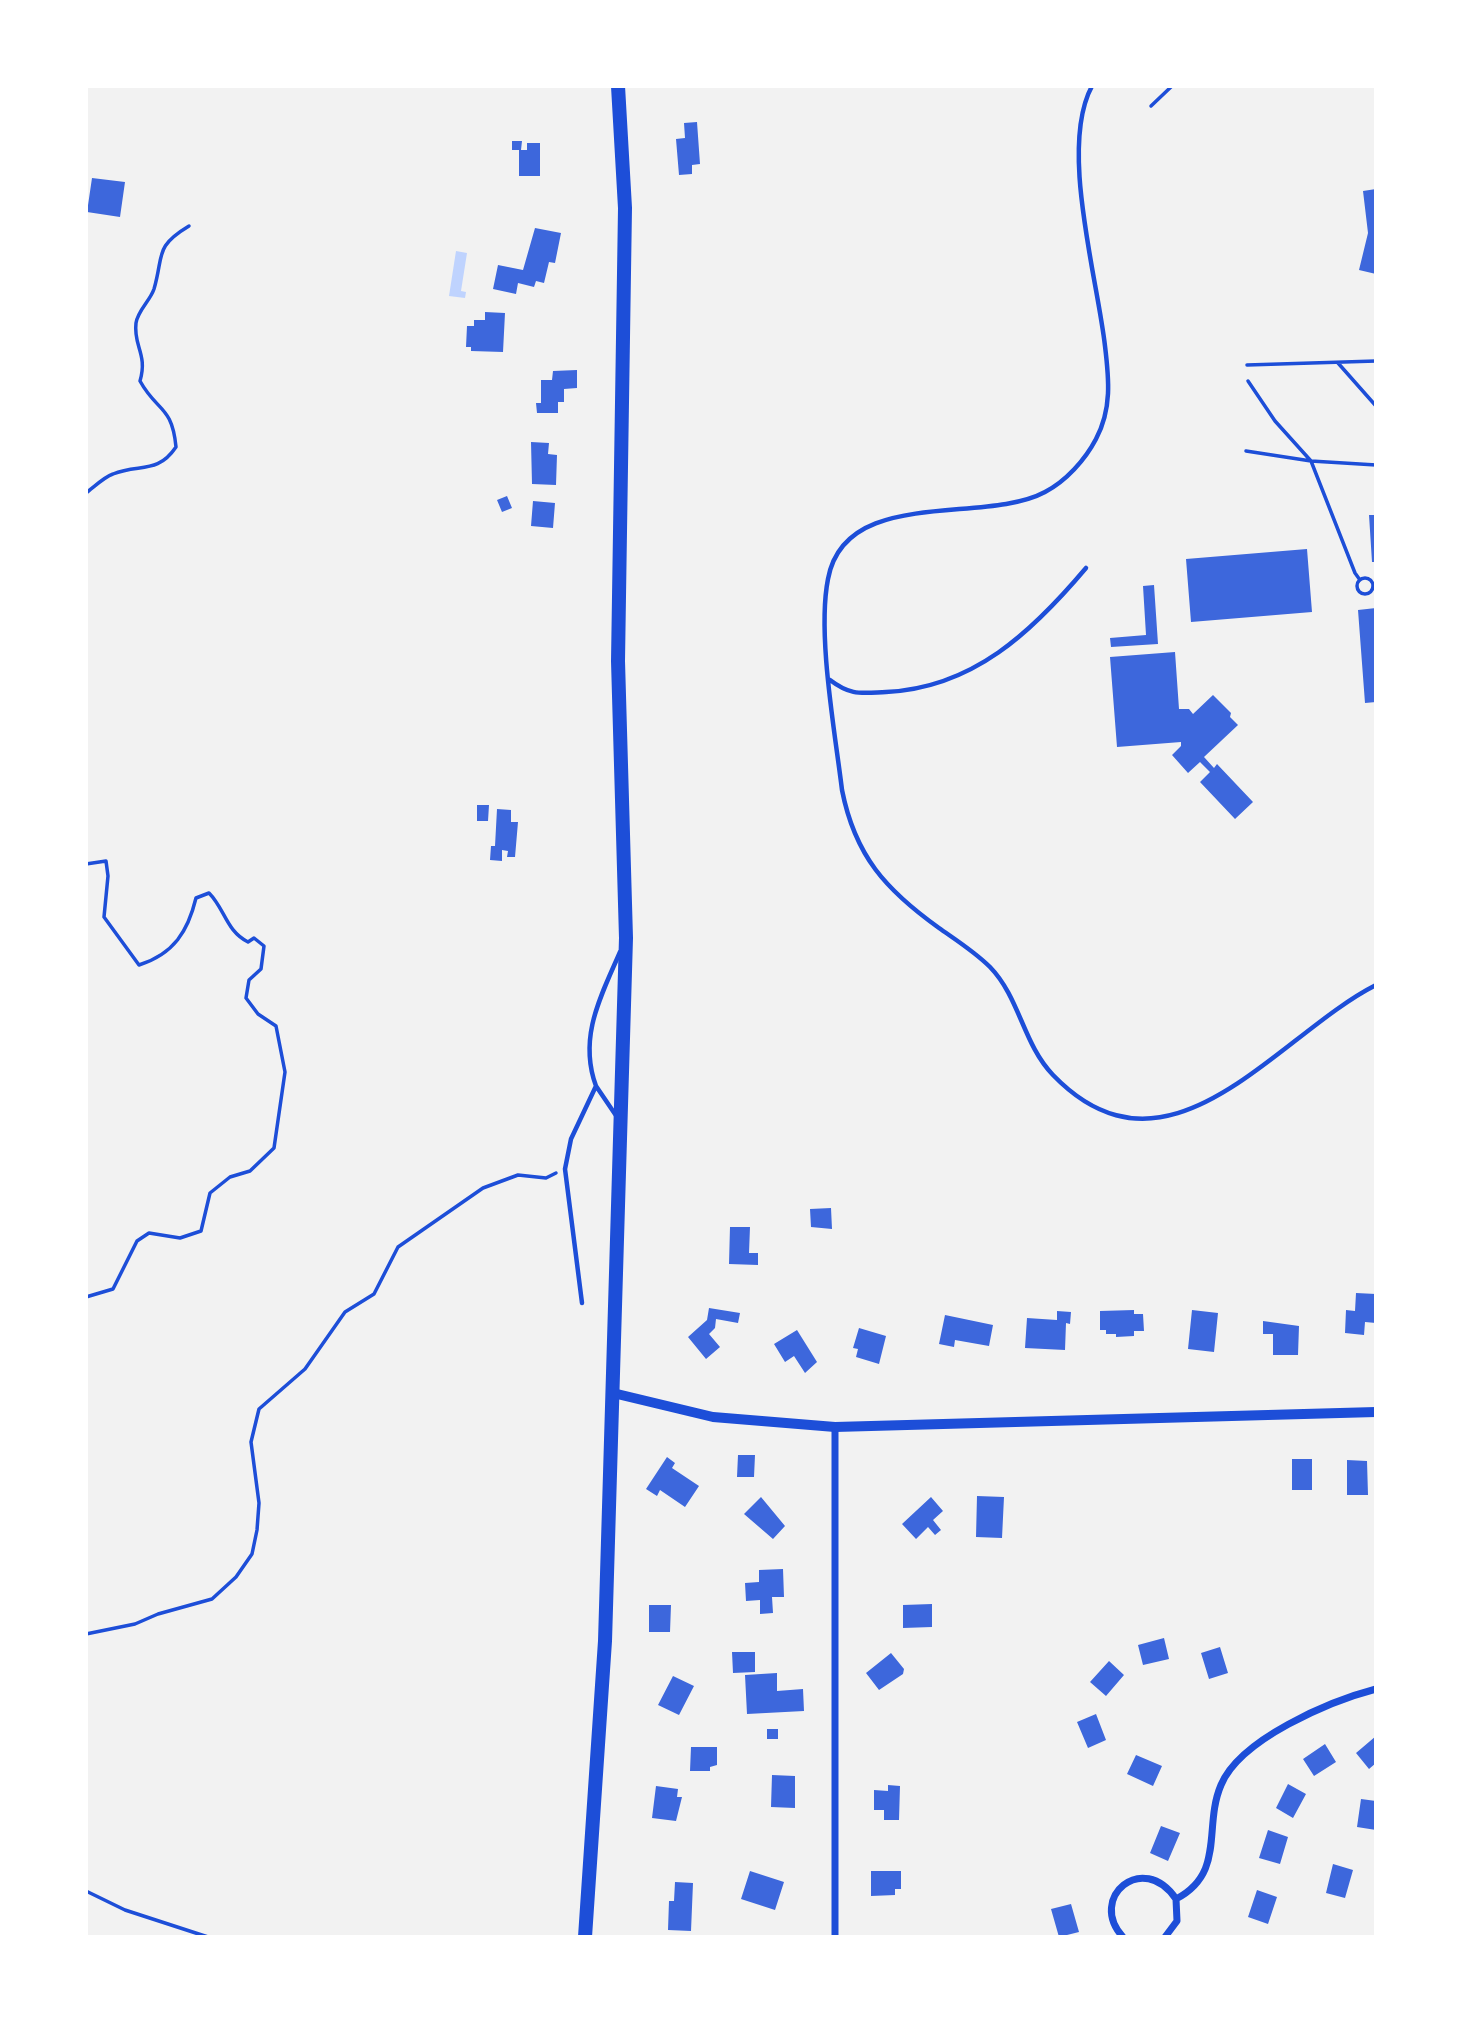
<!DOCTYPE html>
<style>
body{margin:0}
#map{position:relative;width:1462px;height:2023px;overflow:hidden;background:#f2f2f2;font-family:"Titillium Web",sans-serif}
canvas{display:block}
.frame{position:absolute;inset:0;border:88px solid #fff;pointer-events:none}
</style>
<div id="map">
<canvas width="1462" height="2023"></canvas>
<div class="frame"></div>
</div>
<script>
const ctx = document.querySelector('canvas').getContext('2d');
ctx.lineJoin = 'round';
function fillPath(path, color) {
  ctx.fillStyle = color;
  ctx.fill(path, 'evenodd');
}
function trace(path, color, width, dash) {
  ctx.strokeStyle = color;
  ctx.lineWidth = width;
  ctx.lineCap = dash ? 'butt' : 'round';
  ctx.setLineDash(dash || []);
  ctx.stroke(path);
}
fillPath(new Path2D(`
 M456 251 467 253 461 291 466 292 465 298 449 296Z`), '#bfd3fe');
fillPath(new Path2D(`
 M697 122 700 164 692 165V174L679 175 676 139 685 138 684 123Z
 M512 141H522L521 150H527V143H540V176H519V150H512Z
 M92 178 125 182 120 217 87 212Z
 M1376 189V274L1359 270 1368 233 1363 191Z
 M535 228 561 233 555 263 549 262 544 283 536 281 534 287 518 283 516 294 493 289 498 265 523 270Z
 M485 312 505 313 503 352 471 351V347H466L467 326H474V320H485Z
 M577 370V388L564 389V402H558V413H537L536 403H541V380H552L553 371Z
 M531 442 549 443 548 454 557 455 556 485 532 484Z
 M507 496 512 508 502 512 497 500Z
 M533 501 555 503 553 528 531 526Z
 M1369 515H1376V562H1372Z
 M1307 549 1312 612 1191 622 1186 559Z
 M1154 585 1158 644 1111 647 1110 638 1146 635 1143 586Z
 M1376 608V702L1365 703 1358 610Z
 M1175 652 1179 709H1189L1193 714 1213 695 1231 713 1230 717 1238 725 1204 757 1214 768 1217 764 1253 802 1235 819 1200 782 1210 772 1200 762 1188 773 1172 755 1181 746V742L1117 747 1110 657Z
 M477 805H489L488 821H477Z
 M497 809 511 810V822H518L515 857H507L508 851 502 850V861L490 860 491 846H495Z
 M831 1208 832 1229 811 1227 810 1209Z
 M730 1227H750L749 1253H758V1265L729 1264Z
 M1356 1293 1376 1294V1323L1365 1322 1364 1335 1345 1333 1346 1310 1355 1311Z
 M709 1308 740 1313 738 1323 716 1319 715 1328 709 1334 720 1347 706 1359 688 1337 707 1320Z
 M1134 1310V1314H1143L1144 1331H1134V1336L1116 1337V1334H1106V1330H1100V1311Z
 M1192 1310 1218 1313 1214 1352 1188 1349Z
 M1057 1311 1071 1312 1070 1324 1066 1323 1065 1350 1025 1348 1027 1318 1057 1320Z
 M945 1315 993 1325 989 1346 955 1340 954 1347 939 1344Z
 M1263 1321 1299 1326 1298 1355H1273V1334H1263Z
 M859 1328 886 1336 879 1364 856 1357 858 1349 853 1348Z
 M797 1330 817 1362 805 1373 794 1356 785 1362 774 1344Z
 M738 1455H755L754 1477H737Z
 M667 1457 675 1463 672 1468 699 1486 685 1507 660 1490 657 1496 646 1489Z
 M1292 1459H1312V1490H1292Z
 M1347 1460 1367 1461 1368 1495H1347Z
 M977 1496 1004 1497 1002 1538 976 1537Z
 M761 1497 785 1526 773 1539 744 1514Z
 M931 1497 943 1511 933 1520 941 1530 935 1535 928 1527 916 1539 902 1524Z
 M783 1569 784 1597H772L773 1613 760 1614V1600L746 1601 745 1583 759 1582V1570Z
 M932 1604V1627L903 1628V1605Z
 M649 1605H671L670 1632H649Z
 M1164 1638 1169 1659 1143 1665 1138 1645Z
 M1220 1647 1228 1673 1209 1679 1201 1653Z
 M732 1652H755V1672L733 1673Z
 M891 1653 904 1669 903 1674 879 1690 866 1673Z
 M1109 1661 1124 1675 1106 1696 1090 1682Z
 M777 1673V1691L803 1689 804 1711 747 1714 745 1675Z
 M673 1676 694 1686 679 1715 658 1705Z
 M1096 1714 1106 1740 1088 1748 1077 1722Z
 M767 1729H778V1739H767Z
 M1376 1736V1763L1369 1769 1356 1753Z
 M1325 1744 1336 1762 1314 1776 1303 1759Z
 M691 1747H717V1765L710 1767V1771H690Z
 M1136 1755 1162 1766 1153 1786 1127 1774Z
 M772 1775 795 1776V1808L771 1807Z
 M1288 1784 1306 1794 1293 1818 1276 1808Z
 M888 1785 900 1786 899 1820H884V1810H874V1790L888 1791Z
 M656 1786 678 1789 677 1797H682L676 1821 652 1818Z
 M1361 1799 1376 1801V1830L1357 1827Z
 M1161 1826 1180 1833 1168 1861 1150 1853Z
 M1268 1830 1288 1837 1280 1864 1259 1858Z
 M1333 1864 1353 1870 1345 1898 1326 1893Z
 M750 1871 784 1882 775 1910 741 1899Z
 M871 1871H901V1889H895V1895L871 1896Z
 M675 1882 693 1883 691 1931 668 1930 669 1901H674Z
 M1257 1890 1277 1897 1268 1924 1248 1917Z
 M1071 1904 1079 1932 1059 1937 1051 1909Z`), '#3d67dc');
trace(new Path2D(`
 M1151 106 1172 86
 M1338 363 1376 406
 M1247 365 1376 361
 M1248 381 1275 421 1311 461 1376 465
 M1246 451 1311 461 1355 573 1360 580
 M86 493C94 487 104 477 113 474 139 463 157 475 176 447 172 405 157 412 140 381 148 354 133 346 136 323 138 310 150 301 154 289 164 255 154 247 189 226
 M1357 586a8 8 0 1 1 16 0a8 8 0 1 1-16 0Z
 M86 864 106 861 108 876 104 917 139 965C174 954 188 931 196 898L209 893C225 909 226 931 248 942L254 938 264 946 261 969 249 980 246 998 258 1014 276 1026 285 1072 274 1148 250 1171 230 1177 210 1193 201 1231 180 1238 149 1233 137 1241 113 1289 86 1297
 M86 1634 135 1624 158 1614 212 1599 236 1577 252 1554 257 1530 259 1503 251 1442 259 1409 305 1369 345 1312 374 1294 398 1247 483 1188 518 1175 546 1178 556 1173
 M86 1891 125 1910 208 1937`), '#1d4ed8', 3.5);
trace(new Path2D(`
 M1092 86C1059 147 1097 276 1105 346 1109 379 1112 409 1096 439 1085 460 1066 481 1045 492 984 525 845 486 828 579 817 634 835 732 842 790 855 856 886 890 939 928 956 940 975 952 990 967 1020 998 1023 1044 1053 1075 1169 1195 1277 1035 1376 985
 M830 680C851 696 861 693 886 692 973 688 1032 632 1086 568
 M596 1086 617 1117
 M582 1303 565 1169 571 1139 596 1086C578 1037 601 996 620 952`), '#1d4ed8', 4.5);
trace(new Path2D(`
 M1176 1899C1226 1873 1203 1827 1221 1785 1240 1739 1330 1701 1376 1689
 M835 1937V1427
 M1123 1937C1087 1898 1143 1850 1176 1899L1177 1921 1165 1937`), '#1d4ed8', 7);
trace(new Path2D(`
 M613 1393 713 1417 835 1427 1376 1412`), '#1d4ed8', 10);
trace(new Path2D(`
 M585 1937 605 1641 626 938 618 661 625 208 618 86`), '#1d4ed8', 14);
</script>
